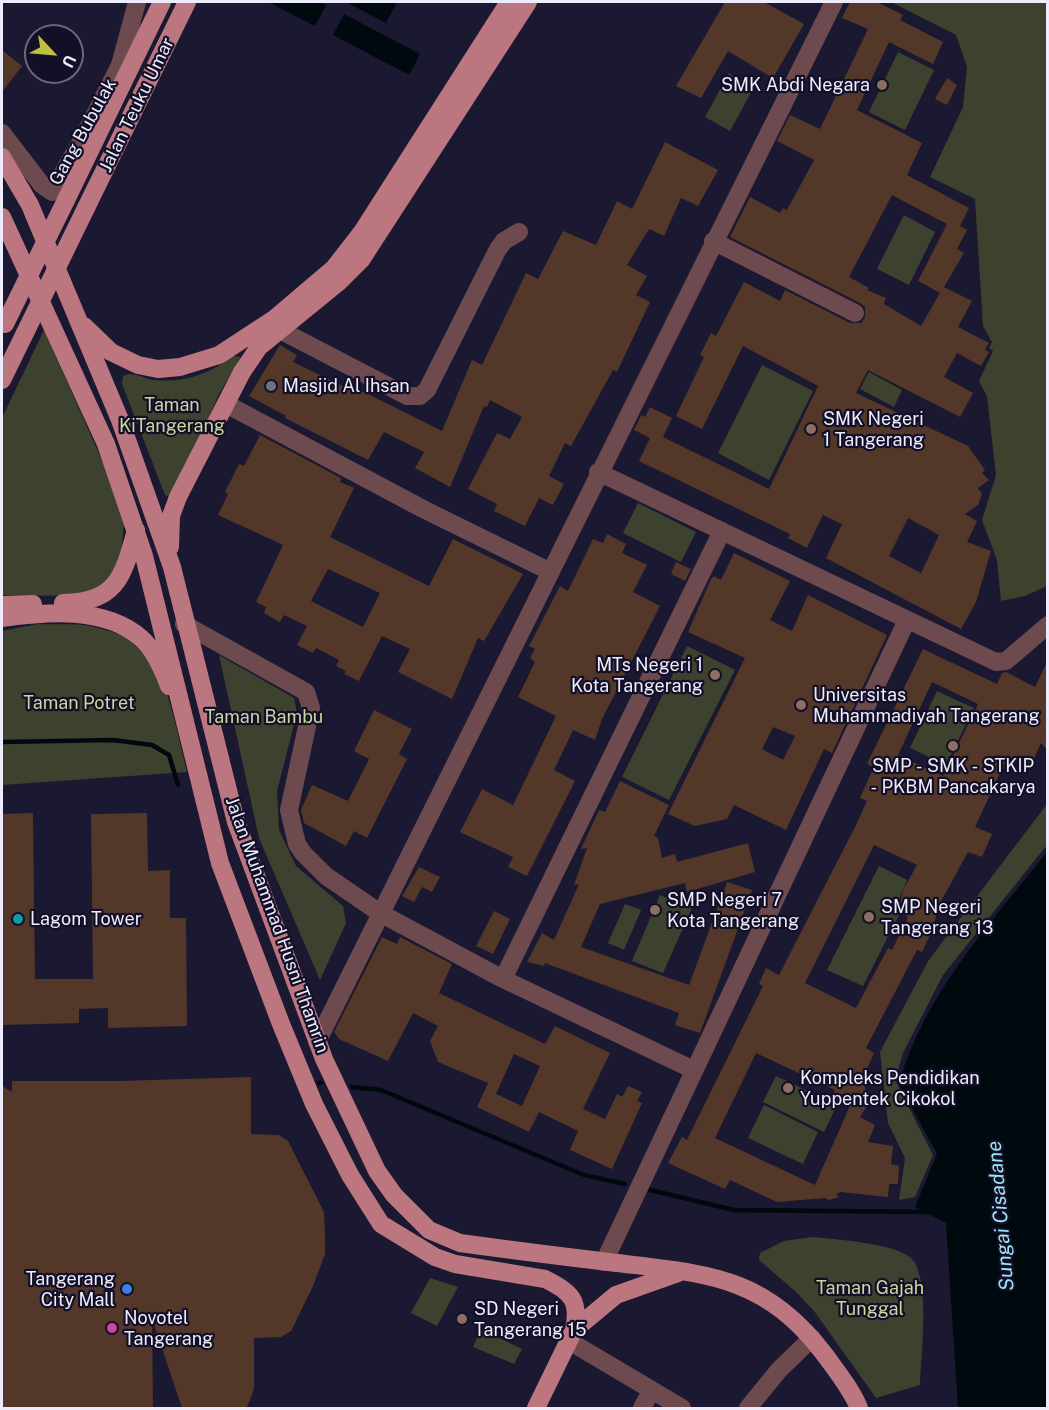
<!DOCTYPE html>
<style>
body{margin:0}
#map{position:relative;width:1049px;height:1410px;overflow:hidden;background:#1b1831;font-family:"Public Sans",sans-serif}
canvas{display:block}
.frame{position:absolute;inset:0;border:3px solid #ececfd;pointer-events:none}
.north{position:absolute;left:24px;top:24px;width:60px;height:60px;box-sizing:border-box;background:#130f27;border:2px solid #6a677d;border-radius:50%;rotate:116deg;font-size:16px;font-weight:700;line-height:24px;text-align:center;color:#ececfd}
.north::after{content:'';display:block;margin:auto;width:21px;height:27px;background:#bdbf43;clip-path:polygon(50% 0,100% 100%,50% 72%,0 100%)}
</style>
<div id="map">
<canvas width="1049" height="1410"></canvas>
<div class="frame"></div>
<div class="north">U</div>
</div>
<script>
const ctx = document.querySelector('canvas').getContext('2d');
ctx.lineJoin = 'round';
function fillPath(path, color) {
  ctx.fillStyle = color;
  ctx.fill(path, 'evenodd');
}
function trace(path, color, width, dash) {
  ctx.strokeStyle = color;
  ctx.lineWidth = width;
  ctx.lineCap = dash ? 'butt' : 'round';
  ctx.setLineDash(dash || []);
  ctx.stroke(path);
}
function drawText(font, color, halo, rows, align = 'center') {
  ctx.font = font + ' "Public Sans",sans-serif';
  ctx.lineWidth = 4.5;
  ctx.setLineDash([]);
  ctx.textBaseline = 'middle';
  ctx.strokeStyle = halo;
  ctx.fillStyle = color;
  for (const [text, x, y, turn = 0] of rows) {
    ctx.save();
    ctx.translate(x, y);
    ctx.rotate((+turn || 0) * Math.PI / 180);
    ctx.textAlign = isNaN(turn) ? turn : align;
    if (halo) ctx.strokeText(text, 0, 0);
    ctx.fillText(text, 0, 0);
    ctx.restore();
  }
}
fillPath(new Path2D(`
 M891 2H1047V586L1025 596 1001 601 997 560 982 520 996 475 987 396 979 381 993 351 989 348 992 342 983 326 975 199 930 177 963 107 967 67 956 35Z
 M898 52 934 70 905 130 869 112Z
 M729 73 754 87 730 131 705 117Z
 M904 215 935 232 909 285 877 269Z
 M44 330 125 512 121 556 114 576 104 586 81 596 2 595V418Z
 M233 356 241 357 219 394 176 492 172 498 165 495 122 384 123 376C134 371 143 379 154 380 184 383 209 374 233 356Z
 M762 365 813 391 769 480 718 453Z
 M869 372 902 390 894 407 860 389Z
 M638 503 696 532 681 562 623 533Z
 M38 624C55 625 73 623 90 626 108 630 131 636 144 650 167 673 179 740 187 772L2 785V631Z
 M687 646 735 670 669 800 622 777Z
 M219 655 294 698 297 713 277 791 279 830 296 866 343 906 346 923 320 980 259 838Z
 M937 691 974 708 946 765 910 748Z
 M1047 804V845L943 975 903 1053 895 1080 933 1155 915 1197 899 1200 905 1158 888 1123 880 1052 928 961Z
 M879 866 907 880 894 912 899 915 863 986 827 970Z
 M660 895 692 908 663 973 632 961Z
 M625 904 641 910 624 950 608 943Z
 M776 1076 837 1105 824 1132 763 1102Z
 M764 1105 818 1132 803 1164 748 1138Z
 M813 1237C834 1239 897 1244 911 1258 931 1277 921 1357 920 1385L876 1398 814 1311 796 1292 759 1260 760 1253 784 1241Z
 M430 1278 458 1287 437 1326 411 1313Z
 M481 1329 522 1349 514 1364 473 1347Z`), '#3d422e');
fillPath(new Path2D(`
 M268 2H319L326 5 315 26Z
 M346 2H397L386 23Z
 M344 14 420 54 409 75 333 35Z
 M1047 852V1408H958L946 1223 915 1207 937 1154 899 1084C924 994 991 923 1047 852Z`), '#00090d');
trace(new Path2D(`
 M2 742 113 740 152 745 169 755 178 785
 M319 1083H321
 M352 1087 381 1090 584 1175 625 1184
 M650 1190 734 1210 930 1212`), '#00090d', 4.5);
fillPath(new Path2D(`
 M725 2H764L804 24 773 78 728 51 701 98 676 86Z
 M850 2H877L903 15 900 20 943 42 933 64 889 42 857 110 922 143 907 175 969 208 960 226 967 230 957 249 964 253 944 287 972 301 958 327 989 343 985 350 989 352 981 366 957 353 944 377 973 393 960 417 868 370 856 393 968 446 985 470 982 473 989 480 978 488 982 494 978 505 965 514 977 521 967 542 991 551 976 602 961 629 826 558 842 524 823 515 807 548 788 538 790 534 639 461 650 438 634 430 641 415 645 417 650 407 672 418 663 437 769 489 818 386 743 346 702 429 676 416 704 357 700 355 711 333 716 336 744 282 780 301 785 290 850 323H861L865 318V307L860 303 730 237 750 197 780 213 783 208 787 210 814 160 777 141 790 115 820 129 868 29 842 18ZM892 195 947 224 918 281 940 293 921 326 884 304 886 298 867 290 869 288 849 277ZM908 518 939 535 921 573 889 556Z
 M2 50 22 66 2 92Z
 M947 78 957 85 947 105 935 99Z
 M665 142 718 170 698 206 681 198 664 236 649 229 627 265 647 276 636 295 650 302 617 372 613 370 571 446 565 443 549 476 564 484 553 505 539 498 525 526 494 511 497 504 468 489 497 433 510 439 522 417 490 400 487 407 484 406 450 487 415 468 424 452 384 432 368 460 285 418 286 416 249 396 280 345 297 355 293 362 351 390 362 391 442 431 472 360 482 365 526 273 538 279 563 231 596 245 617 201 632 209Z
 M260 435 341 478 340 482 354 488 330 537 429 586 453 539 523 574 484 641 478 638 452 699 398 672 410 649 382 636 359 681 344 674 346 671 336 666 339 660 316 648 313 653 297 645 307 626 284 615 280 622 264 613 266 607 256 602 283 545 218 515 228 494 225 492 239 464 244 466ZM328 569 380 593 363 627 311 601Z
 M607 534 626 544 622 553 647 565 633 592 660 606 602 719 595 740 573 730 554 770 575 781 527 876 508 867 513 857 460 832 482 789 513 805 556 716 518 697 535 662 530 658 535 649 529 646 560 586 568 591 593 539 603 543Z
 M734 553 790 581 770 620 792 631 808 595 887 635 832 753 824 749 786 830 734 805 727 819 695 826 668 814 745 658 688 632 711 579 714 576 721 580ZM773 727 795 736 783 760 762 749Z
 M676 562 691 569 685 581 671 574Z
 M923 649 997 684 1002 673 1006 672 1035 687 1047 662V750L1041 743 1030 767 1008 756 975 827 992 834 982 857 968 852 939 905 932 931 922 952 917 950 866 1048 874 1053 864 1076 867 1106 860 1117 875 1125 868 1142 893 1146 891 1164 899 1166 898 1184H889L888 1197 840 1192 836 1195 839 1197 829 1200 825 1198 777 1202 730 1180 725 1189 668 1163 682 1137 687 1140 763 986 759 984 766 968 779 975 856 825 867 801 860 798 874 767 867 764ZM932 682 978 704 943 776 898 755ZM874 845 917 865 903 890 898 912 908 917 892 950 888 948 856 1008 805 983ZM756 1053 835 1090 830 1100 849 1108 815 1185 715 1138Z
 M374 710 412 729 399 754 407 759 367 838 354 831 346 846 304 823 301 810 312 785 348 801 369 759 354 751Z
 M620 781 669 805 654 836 658 838 662 858 675 854 677 862 748 843 755 872 687 892 685 883 600 904 581 947 689 985 727 882 752 890 700 1033 675 1025 679 1013 545 963 544 966 527 962 542 933 554 940 579 884 574 885 587 848 581 849 599 810 605 812Z
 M33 813 35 979H93L91 814 147 813 148 871 170 870V918H186L187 1026 108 1028V1008L79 1009V1023L2 1025V814Z
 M419 867 440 877 432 892 422 887 414 902 402 896Z
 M494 911 510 919 493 954 476 946Z
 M382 937 397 944 400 937 452 964 439 993 545 1044 555 1026 610 1053 583 1109 605 1119 617 1094 622 1097 628 1086 642 1092 637 1101 642 1103 612 1169 570 1150 578 1131 539 1112 529 1132 477 1107 488 1083 438 1062 430 1041 438 1026 413 1013 388 1061 339 1039 334 1032ZM514 1054 540 1066 522 1106 496 1094Z
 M251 1077V1134L279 1135 288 1141 324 1212 325 1236V1254L313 1286 291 1331 281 1337 254 1338V1389L248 1405 245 1408H182L152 1318 153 1408H2V1086L12 1092V1081H120Z`), '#53382a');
trace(new Path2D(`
 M2 133 42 185 52 192 83 138 120 65 137 2
 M713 241 855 313
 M280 330 407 396H420L427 390 498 249 504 241 519 232
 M226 404 423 509 549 571
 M598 472 996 662 1006 661 1048 625
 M184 624 306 692 311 708 289 810 297 844 303 853 326 876 380 913 503 979
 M317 1042 834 2
 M694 1070 503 979 722 531
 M604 1262 907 620
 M569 1341 682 1408
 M642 1408 651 1391
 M748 1408 779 1370 812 1338`), '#6c4a4e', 18);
trace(new Path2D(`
 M2 157 30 205 120 420 172 567 236 822 324 1059 377 1171 394 1195 429 1230 460 1243C510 1250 559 1256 609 1262 704 1274 763 1273 825 1355 838 1373 851 1389 859 1408
 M66 200 162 2
 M86 208 187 2
 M2 217 106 444 144 556 220 863 281 1024 314 1104 350 1175 381 1224 435 1257 455 1264 545 1279C572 1292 580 1301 574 1330
 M84 326 111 352 138 365 158 369 180 367 219 355 274 319 334 268 362 232 509 2
 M2 380 25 333
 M170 547 171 516 178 497 242 372 259 347 340 281 361 260 528 2
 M63 603C117 602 123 577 136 530
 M2 605 33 604
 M2 618C46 612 104 606 141 638 154 649 163 670 169 686
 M536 1408 574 1330 616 1295 678 1273`), '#bc767f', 18);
trace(new Path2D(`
 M5 324 66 200
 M25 333 86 208`), '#bc767f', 18);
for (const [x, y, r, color] of [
 [882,85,6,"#8d6e63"],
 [271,386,6,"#6b7280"],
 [811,429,6,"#8d6e63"],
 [715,675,6,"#8d6e63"],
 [801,705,6,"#8d6e63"],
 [953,746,6,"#8d6e63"],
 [655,910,6,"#8d6e63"],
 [869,917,6,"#8d6e63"],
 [18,919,6,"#0f9aa8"],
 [788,1088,6,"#8d6e63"],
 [127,1289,6,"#3f7fe0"],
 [462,1319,6,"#8d6e63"],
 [112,1328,6,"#d1479c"]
]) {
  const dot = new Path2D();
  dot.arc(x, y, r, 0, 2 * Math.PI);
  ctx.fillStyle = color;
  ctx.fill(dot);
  trace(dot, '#130f27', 2);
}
drawText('18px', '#ececfd', '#130f27', [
 ["SMK Abdi Negara",870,85,"right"],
 ["Masjid Al Ihsan",283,386],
 ["SMK Negeri",823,419],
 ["1 Tangerang",823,440],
 ["MTs Negeri 1",703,665,"right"],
 ["Kota Tangerang",703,686,"right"],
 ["Universitas",813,695],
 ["Muhammadiyah Tangerang",813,716],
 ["SMP - SMK - STKIP",953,766,"center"],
 ["- PKBM Pancakarya",953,787,"center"],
 ["SMP Negeri 7",667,900],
 ["Kota Tangerang",667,921],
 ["SMP Negeri",881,907],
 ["Tangerang 13",881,928],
 ["Lagom Tower",30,919],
 ["Kompleks Pendidikan",800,1078],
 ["Yuppentek Cikokol",800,1099],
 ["Tangerang",115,1279,"right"],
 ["City Mall",115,1300,"right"],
 ["SD Negeri",474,1309],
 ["Tangerang 15",474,1330],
 ["Novotel",124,1318],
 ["Tangerang",124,1339]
], 'left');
drawText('18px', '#ececfd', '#130f27', [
 ["Jalan Teuku Umar",137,105,-64],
 ["Gang Bubulak",83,132,-61],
 ["Jalan Muhammad Husni Thamrin",277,925,70]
]);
drawText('18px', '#c9d7a0', '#130f27', [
 ["Taman",172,405],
 ["KiTangerang",172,426],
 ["Taman Potret",79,703],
 ["Taman Bambu",264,717],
 ["Taman Gajah",870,1288],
 ["Tunggal",870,1309]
]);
drawText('italic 20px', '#9ce5f4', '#130f27', [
 ["Sungai Cisadane",1001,1216,-95]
]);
</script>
